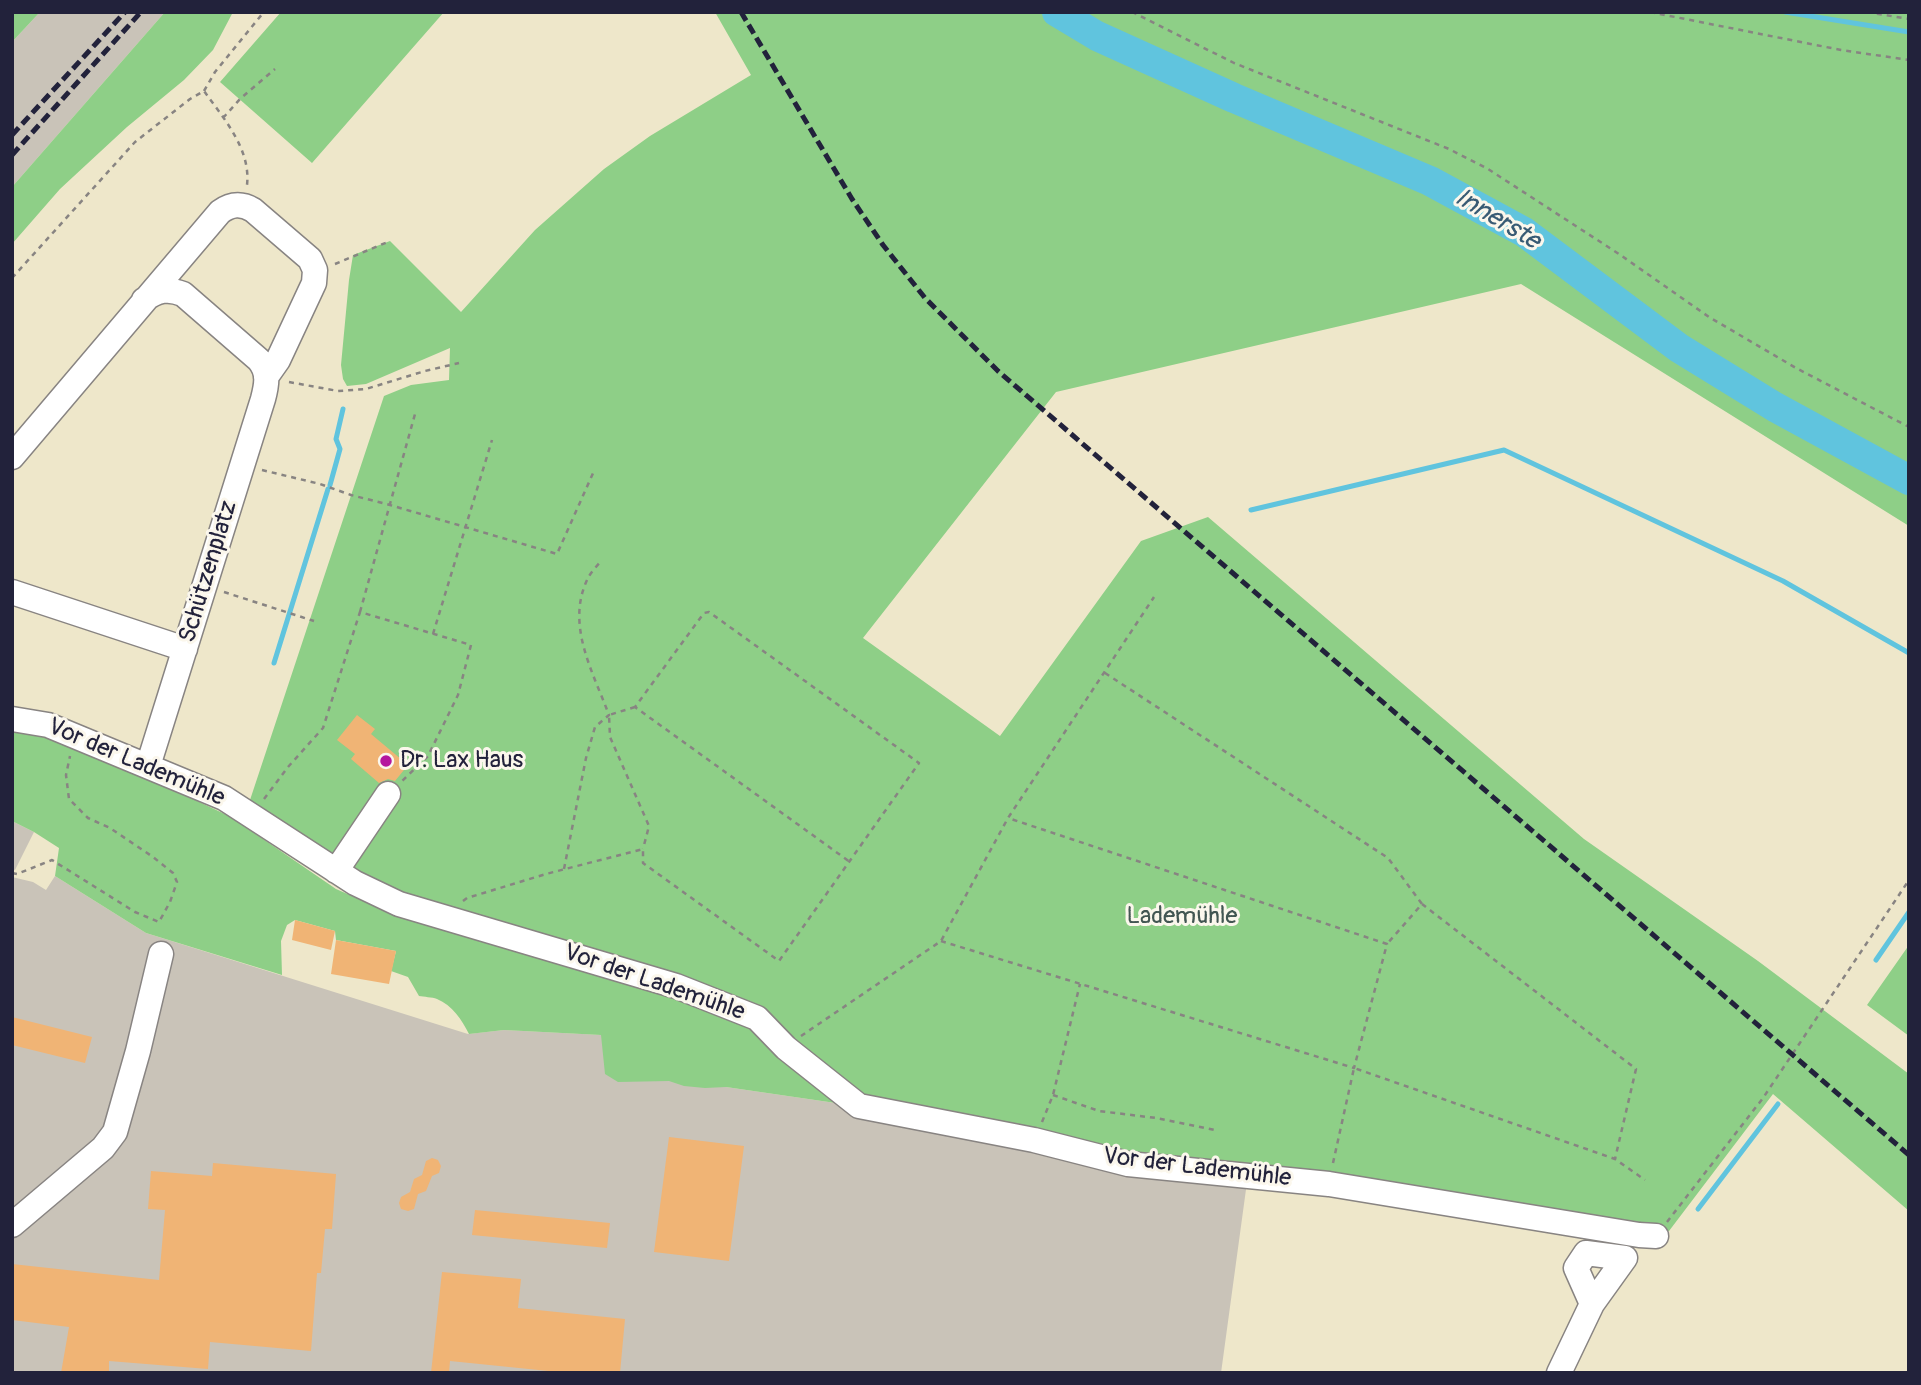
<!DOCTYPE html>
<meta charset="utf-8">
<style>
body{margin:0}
#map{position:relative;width:1921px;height:1385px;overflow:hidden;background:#eee7ca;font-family:Pangolin,sans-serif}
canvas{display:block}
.frame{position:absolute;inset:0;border:14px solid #22223b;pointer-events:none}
</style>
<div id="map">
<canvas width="1921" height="1385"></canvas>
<div class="frame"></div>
</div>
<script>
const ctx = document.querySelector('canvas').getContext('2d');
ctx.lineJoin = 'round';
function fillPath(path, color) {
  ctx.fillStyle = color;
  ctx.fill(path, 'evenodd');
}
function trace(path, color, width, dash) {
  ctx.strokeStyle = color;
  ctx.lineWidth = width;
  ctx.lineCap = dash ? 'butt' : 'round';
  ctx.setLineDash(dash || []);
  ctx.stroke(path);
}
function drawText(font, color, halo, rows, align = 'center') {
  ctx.font = font + ' Pangolin,sans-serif';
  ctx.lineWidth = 6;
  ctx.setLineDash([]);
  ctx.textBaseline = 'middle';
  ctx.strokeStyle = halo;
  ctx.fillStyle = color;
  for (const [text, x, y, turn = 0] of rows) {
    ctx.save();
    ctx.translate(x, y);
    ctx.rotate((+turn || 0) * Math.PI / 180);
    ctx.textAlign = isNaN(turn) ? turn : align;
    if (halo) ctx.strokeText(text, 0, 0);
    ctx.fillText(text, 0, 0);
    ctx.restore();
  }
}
fillPath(new Path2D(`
 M40 12H165L12 187V42Z
 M12 821 34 832 15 870 12 869Z
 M55 876 146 933 468 1034 504 1030 602 1035 726 1087 863 1107 1247 1182 1221 1373H12V877L33 882 46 890Z`), '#c9c3b8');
fillPath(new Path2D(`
 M12 12H40L12 42Z
 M165 12H233L213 50 184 80 127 127 60 189 12 244V187Z
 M281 12H444L312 163 220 82Z
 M715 12H1909V526L1521 284 1056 392 863 638 1000 736 1141 541 1208 517 1584 839 1758 961 1909 1074V1211L1773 1094 1669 1231 1129 1169 863 1107 726 1087 705 1088 684 1086 669 1081 618 1082 605 1074 601 1035 504 1030 469 1034C462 1020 452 1005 437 999 432 997 424 997 419 996L408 977 391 971 396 951 336 940 335 931 295 920 287 925 281 941 282 975 146 933 55 876 59 848 34 832 12 821V732L51 738 157 782 231 817 336 889 366 902 278 821 250 800 384 396 411 385 449 380 450 348 366 384 347 386 343 379 341 365 349 280 353 255 390 241 461 312 535 230 604 169 650 136 751 75Z
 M1909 945V1036L1867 1005Z`), '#8ecf87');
trace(new Path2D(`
 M1785 12 1909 32
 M330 485 340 449 336 439 343 409
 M1251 510 1504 450 1783 581 1909 653
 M274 663 328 489
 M1876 960 1909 912
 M1698 1209 1778 1104`), '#60c4de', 5);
trace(new Path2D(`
 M1057 12 1097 36 1234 98 1430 181 1524 232 1679 348 1775 407 1909 480`), '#60c4de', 30);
fillPath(new Path2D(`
 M357 715 375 729 371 734 408 765 395 781 388 779 379 783 351 759 355 754 337 740Z
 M295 920 335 931 331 950 292 940Z
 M336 940 396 951 389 984 331 974Z
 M12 1017 92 1037 85 1063 12 1045Z
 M669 1137 744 1146 729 1261 654 1252Z
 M432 1158 438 1160 441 1166 439 1173 432 1176 426 1191 418 1194 414 1209 408 1211 401 1209 399 1203 401 1197 410 1192 414 1179 422 1175 426 1161Z
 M213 1163 336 1174 332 1229H325L321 1273H317L311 1351 210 1342 208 1369 109 1361V1373H61L69 1327 12 1320V1264L159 1280 165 1210 148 1209 151 1171 212 1176Z
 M475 1210 610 1223 607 1248 472 1235Z
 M442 1272 521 1279 518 1308 625 1319 620 1373H568L450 1361 449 1373H431Z`), '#f0b475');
const minor = new Path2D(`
 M144 300C157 290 168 288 183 294L259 360C269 372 267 384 263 399L148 766
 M12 457 220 212C231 204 241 203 253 210L310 259 315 270 314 283 278 360 266 377
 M12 592 185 649
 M12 719 48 725 224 798 355 883 399 904 676 986 757 1018 786 1048 859 1106 1034 1140 1128 1164 1329 1184 1639 1235 1656 1236
 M336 871 388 794
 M12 1225 103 1148 115 1132 138 1051 161 954
 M1559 1373 1592 1304 1625 1258 1586 1253 1576 1268 1592 1304`);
trace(minor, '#888482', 27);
trace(new Path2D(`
 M1132 12 1234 63 1449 149 1488 169 1619 254 1709 317 1796 368 1909 427
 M1650 12 1841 50 1909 60
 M1867 12 1909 19
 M204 91 215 72 263 13
 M223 118 240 99 275 69
 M335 264 390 241
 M12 278 135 142 190 99 204 91C224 119 251 149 247 185
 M289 382 338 391 366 389 425 371 459 363
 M262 470 320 484 351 495 390 505 557 554 594 471
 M224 592 314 621
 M360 612 415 414
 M433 634 492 440
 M1105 673 1388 858 1422 904 1387 944
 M635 707 609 715 610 737 649 826 643 849
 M264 799 288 767 323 728 360 612 471 645 458 695 428 756 401 782
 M564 869 586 758 595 727 609 715C593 672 565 624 588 578 591 572 597 566 601 561
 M12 873 17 874 52 860 135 912 159 922 170 902 177 882 173 873 153 857 110 828 88 818 69 799 66 775 70 756
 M463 901 467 898 546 874 643 849V863L779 961 919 763 709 612 704 613 635 707 850 862
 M1422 904 1636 1069 1615 1159
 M941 941 1354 1068 1387 944 1008 818
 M801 1036 941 941 1008 818 1154 597
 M1053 1095 1099 1111 1156 1118 1215 1130
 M1042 1122 1053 1095 1080 984
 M1333 1163 1354 1068 1615 1159 1645 1180
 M1667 1222 1763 1098 1909 880`), '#888482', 2.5, [5, 5]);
trace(minor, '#fff', 24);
trace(new Path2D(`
 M741 12 852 199 883 245 925 298 998 371 1909 1155
 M12 135 125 12
 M12 155 141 12`), '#22223b', 5, [10, 5]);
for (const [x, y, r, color] of [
 [386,761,7,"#b5179e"]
]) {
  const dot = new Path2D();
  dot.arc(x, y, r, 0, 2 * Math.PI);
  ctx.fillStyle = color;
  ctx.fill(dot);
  trace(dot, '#fbf7ec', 2.5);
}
drawText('24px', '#22223b', '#fbf7ec', [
 ["Schützenplatz",209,572,-73],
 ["Vor der Lademühle",136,763,23],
 ["Vor der Lademühle",654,983,19],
 ["Vor der Lademühle",1197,1168,7]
]);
drawText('24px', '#22223b', '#fbf7ec', [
 ["Dr. Lax Haus",400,761]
], 'left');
drawText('24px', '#425652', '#fbf7ec', [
 ["Lademühle",1182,917]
]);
drawText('italic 26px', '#385b74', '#fbf7ec', [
 ["Innerste",1497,220,31]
]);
</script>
